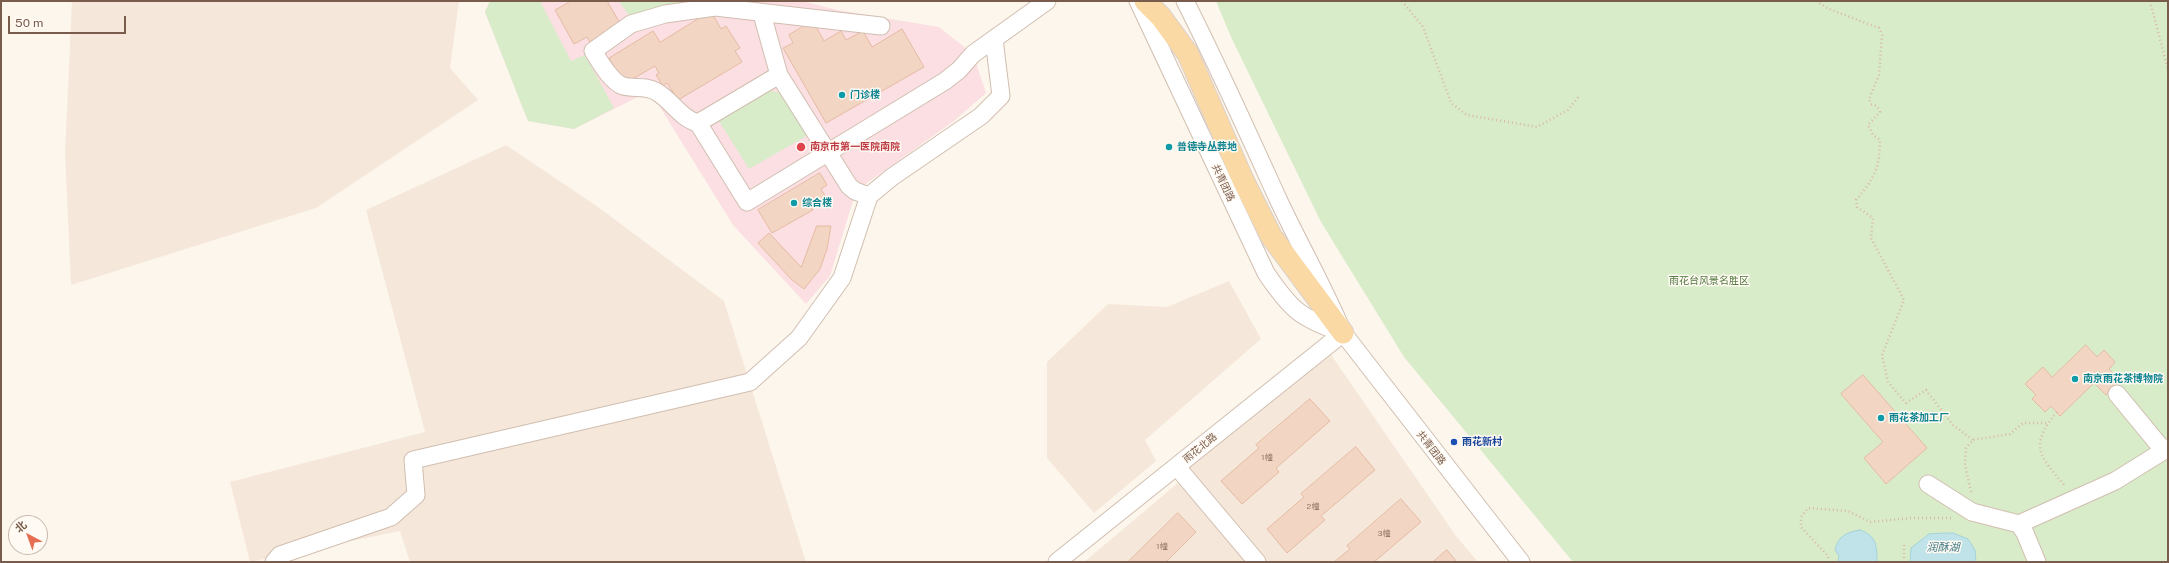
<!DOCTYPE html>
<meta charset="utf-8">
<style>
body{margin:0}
#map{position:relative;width:2169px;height:563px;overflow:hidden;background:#fdf6ec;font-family:"Public Sans","Noto Sans SC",sans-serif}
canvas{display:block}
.frame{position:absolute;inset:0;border:2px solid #7a5c4d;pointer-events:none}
.north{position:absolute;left:8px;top:515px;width:40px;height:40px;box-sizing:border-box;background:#fffaf3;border:1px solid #cabbb1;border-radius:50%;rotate:319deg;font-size:11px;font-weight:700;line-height:16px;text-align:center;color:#7a5c4d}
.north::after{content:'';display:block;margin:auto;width:14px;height:18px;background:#e76f51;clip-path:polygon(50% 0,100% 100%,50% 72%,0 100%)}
.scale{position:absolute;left:8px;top:16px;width:118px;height:18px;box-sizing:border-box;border:2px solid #7a5c4d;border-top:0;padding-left:5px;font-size:12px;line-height:14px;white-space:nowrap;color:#7a5c4d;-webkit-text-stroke:3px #fffaf3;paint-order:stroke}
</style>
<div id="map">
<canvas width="2169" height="563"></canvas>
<div class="frame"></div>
<div class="north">北</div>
<div class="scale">50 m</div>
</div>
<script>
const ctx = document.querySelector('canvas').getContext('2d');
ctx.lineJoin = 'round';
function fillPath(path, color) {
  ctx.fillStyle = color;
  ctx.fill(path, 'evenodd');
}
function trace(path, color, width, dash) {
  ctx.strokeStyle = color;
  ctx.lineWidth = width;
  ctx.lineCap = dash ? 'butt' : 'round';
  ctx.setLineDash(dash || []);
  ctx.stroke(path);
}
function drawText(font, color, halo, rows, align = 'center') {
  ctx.font = font + ' "Public Sans","Noto Sans SC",sans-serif';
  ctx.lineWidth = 3;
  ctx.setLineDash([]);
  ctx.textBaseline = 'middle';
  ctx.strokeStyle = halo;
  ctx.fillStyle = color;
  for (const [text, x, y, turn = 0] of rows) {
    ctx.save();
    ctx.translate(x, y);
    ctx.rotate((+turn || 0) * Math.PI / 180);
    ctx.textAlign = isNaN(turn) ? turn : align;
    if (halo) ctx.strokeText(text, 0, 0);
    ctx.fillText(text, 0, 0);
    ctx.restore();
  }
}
fillPath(new Path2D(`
 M72 1H459L450 68 478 100 316 208 71 285 65 153Z
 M506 145 598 207 724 301 806 562H410L400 531 250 562 230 482 425 432 366 210Z
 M1229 281 1261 339 1145 440 1156 461 1094 513 1047 458V362L1108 304 1167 307Z
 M1325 346 1456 536 1478 562H1084L1185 477 1177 467Z`), '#f5e8da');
fillPath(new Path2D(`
 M490 1H802L837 10 939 27 973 54 986 93 954 121 856 191 830 276 806 304 733 225 650 91 574 129 528 121 485 12Z`), '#fbdfe3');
fillPath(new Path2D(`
 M490 1H545L541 3 571 61 585 55 614 108 574 129 528 121 485 12Z
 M619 1H695L630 17Z
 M1216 1H2168V562H1573L1404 357 1321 222 1231 37Z
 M771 91 781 93 808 135 749 169 719 121 762 94Z`), '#d8ecc9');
const water = new Path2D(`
 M1860 530C1877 536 1877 546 1877 562H1838L1839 556 1835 550C1838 536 1847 532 1860 530Z
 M1953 533 1968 539 1975 550 1976 562H1910L1911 548 1929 534Z`);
fillPath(water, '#bfe3e8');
trace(water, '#a5d3da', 1);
const building = new Path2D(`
 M567 1H607L621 25 590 42 587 37 574 44 555 10 568 3Z
 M711 11 721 29 726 26 740 48 735 51 742 62 678 100 667 83 663 86 656 75 659 73 655 66 624 84 609 58 653 31 660 42Z
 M813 21 824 41 841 31 846 40 863 31 872 47 902 29 924 67 826 123 783 48 793 43 789 35Z
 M820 173 827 185 821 189 827 199 812 208 813 210 772 233 758 210Z
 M817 226H831L827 249 820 269 804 289 791 279 758 243 769 233 801 267Z
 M2086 345 2097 357 2104 350 2115 362 2109 369 2121 381 2106 395 2094 383 2060 416 2051 406 2045 412 2032 399 2036 395 2025 384 2043 367 2052 377Z
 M1863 375 1927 448 1886 484 1864 458 1883 442 1841 394Z
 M1310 399 1330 421 1276 468 1279 472 1242 504 1221 481 1259 448 1256 445Z
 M1356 447 1375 470 1321 516 1325 520 1287 553 1267 529 1304 497 1301 494Z
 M1401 499 1421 522 1374 562H1334L1350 549 1347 546Z
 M1178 513 1196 532 1166 562H1128Z
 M1447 550 1457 562H1433Z`);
fillPath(building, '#f3d5c3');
trace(building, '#e6bba3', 1);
const minor = new Path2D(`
 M1138 1 1266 273C1291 310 1300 318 1343 333
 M1185 1C1218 66 1248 133 1278 199 1299 244 1324 287 1343 333L1521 562
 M762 14 779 75 849 186 855 191 869 196
 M779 75 698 123 747 202 945 81 959 70 973 54 994 39
 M698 123C680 118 672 101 657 92 646 85 635 89 623 86 611 82 600 62 593 51L631 24 665 14 715 7 881 26
 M2117 394 2164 451
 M1177 467 1257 562
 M1928 484 1972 512 2019 524 2025 533 2037 562
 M2019 524 2115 481 2168 448
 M274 562 280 555 391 517 416 495 413 460 750 382 799 338 842 278 869 196 892 177 981 116 1001 96 994 39 1047 1
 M1057 562 1343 333`);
const major = new Path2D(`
 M1145 1 1161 17 1188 54 1243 180 1271 236 1343 333`);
trace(minor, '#d1beb0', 19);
trace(major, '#dad1cd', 23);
trace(new Path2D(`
 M1402 1 1423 27 1451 103 1467 115 1537 127 1568 110 1579 96
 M1816 1 1829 9 1879 28 1882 35 1879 75 1869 99 1871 104 1877 106 1880 112 1868 125 1873 135 1880 140C1880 168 1874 179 1856 200L1857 207 1873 218 1871 238 1904 300 1882 355 1888 382 1906 403 1926 390 1953 425 1973 440
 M2150 1 2168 70
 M2057 412C2028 447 2040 456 2065 486
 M1971 492 1965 465 1966 448 1973 440 2010 434 2023 423H2047
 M1904 545V562
 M1829 562 1828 556 1801 527V517L1808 508 1848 511 1870 522 1911 518H1952`), '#d9b8a5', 2.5, [1, 3]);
trace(minor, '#fff', 17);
trace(major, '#fbd9a5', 21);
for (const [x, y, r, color] of [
 [842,95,4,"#0f9aa8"],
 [801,147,5,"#e0444e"],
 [1169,147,4,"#0f9aa8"],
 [794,203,4,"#0f9aa8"],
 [2075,379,4,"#0f9aa8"],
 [1881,418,4,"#0f9aa8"],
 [1454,442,4,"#1a4fb4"]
]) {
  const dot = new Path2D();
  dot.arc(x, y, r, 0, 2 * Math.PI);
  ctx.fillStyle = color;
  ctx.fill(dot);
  trace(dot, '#fffaf3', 1.5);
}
drawText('8px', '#987a6a', null, [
 ["1幢",1267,458],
 ["2幢",1313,507],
 ["3幢",1384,534],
 ["1幢",1162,547]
]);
drawText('bold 10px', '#0d838f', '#fffaf3', [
 ["门诊楼",850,95],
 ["普德寺丛葬地",1177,147],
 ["综合楼",802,203],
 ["南京雨花茶博物院",2083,379],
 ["雨花茶加工厂",1889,418]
], 'left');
drawText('bold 10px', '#be3a42', '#fffaf3', [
 ["南京市第一医院南院",810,147]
], 'left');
drawText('10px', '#7a5c4d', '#fffaf3', [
 ["共青团路",1223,183,65],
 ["雨花北路",1200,448,-39],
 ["共青团路",1431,448,52]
]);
drawText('10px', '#537a41', '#fffaf3', [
 ["雨花台风景名胜区",1709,281]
]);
drawText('bold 10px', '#164399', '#fffaf3', [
 ["雨花新村",1462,442]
], 'left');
drawText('italic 11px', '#437c86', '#fffaf3', [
 ["润酥湖",1943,548]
]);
</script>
